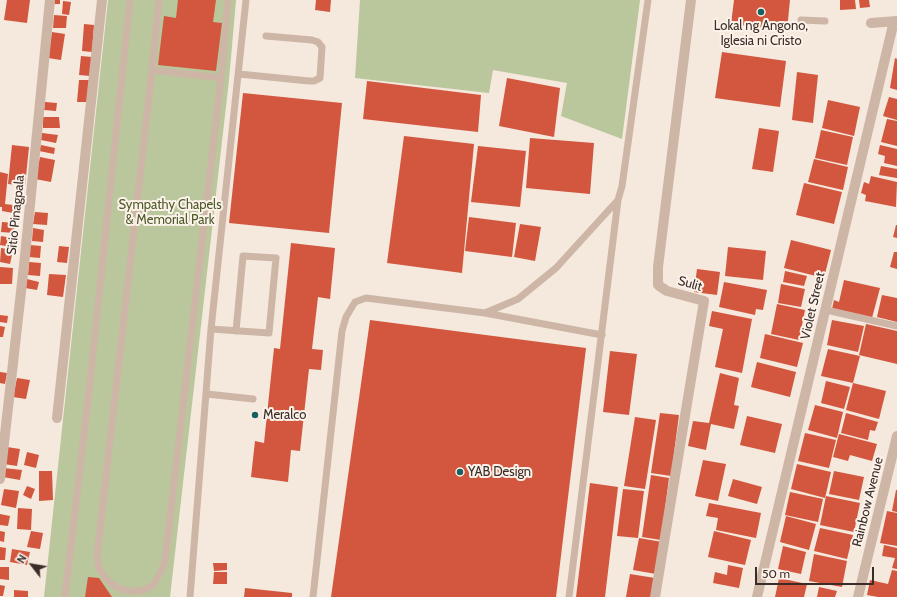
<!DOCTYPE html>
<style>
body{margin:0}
#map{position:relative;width:897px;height:597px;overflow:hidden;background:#f5e8dd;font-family:Cabin,sans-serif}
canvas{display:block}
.north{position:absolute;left:12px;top:545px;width:40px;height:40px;-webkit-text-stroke:3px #fcf2ea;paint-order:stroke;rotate:301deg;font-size:11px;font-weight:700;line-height:16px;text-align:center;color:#3a2d28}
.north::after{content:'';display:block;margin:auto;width:14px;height:18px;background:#3a2d28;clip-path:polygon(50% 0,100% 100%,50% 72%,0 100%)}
.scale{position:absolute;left:755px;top:567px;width:119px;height:18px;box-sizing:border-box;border:2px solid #3a2d28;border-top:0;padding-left:5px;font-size:12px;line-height:14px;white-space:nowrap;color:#3a2d28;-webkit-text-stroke:3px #fcf2ea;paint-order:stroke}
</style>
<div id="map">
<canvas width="897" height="597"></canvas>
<div class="north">N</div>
<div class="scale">50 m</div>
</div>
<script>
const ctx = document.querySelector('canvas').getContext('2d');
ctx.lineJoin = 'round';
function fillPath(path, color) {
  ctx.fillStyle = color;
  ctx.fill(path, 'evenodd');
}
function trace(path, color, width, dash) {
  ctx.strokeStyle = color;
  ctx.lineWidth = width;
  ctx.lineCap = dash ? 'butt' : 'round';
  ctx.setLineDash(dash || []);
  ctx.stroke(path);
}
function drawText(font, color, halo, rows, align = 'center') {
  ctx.font = font + ' Cabin,sans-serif';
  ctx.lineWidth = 4;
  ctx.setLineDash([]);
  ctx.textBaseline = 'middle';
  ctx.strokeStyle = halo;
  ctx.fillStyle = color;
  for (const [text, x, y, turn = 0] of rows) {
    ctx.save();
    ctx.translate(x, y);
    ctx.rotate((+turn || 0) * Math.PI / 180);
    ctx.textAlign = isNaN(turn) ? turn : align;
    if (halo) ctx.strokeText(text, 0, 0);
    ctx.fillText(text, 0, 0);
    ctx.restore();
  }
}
fillPath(new Path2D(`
 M108 0H236L229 80 170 597H44Z
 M360 0H640L622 139 561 116 567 83 493 70 489 93 355 78Z`), '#bac69b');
fillPath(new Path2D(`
 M7 0H30L27 23 4 20Z
 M55 0H60V4H54Z
 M178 0H216L213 22 222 23 216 71 158 65 164 16 176 18Z
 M316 0H331L330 12 315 10Z
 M734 0H790L787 30 731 24Z
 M840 0H855L856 9 840 10Z
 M859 0H869L870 7 860 8Z
 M63 1 71 2 69 15 62 14Z
 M54 15 67 16 66 28H53Z
 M84 24 94 25 92 52 82 51Z
 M52 32 65 34 61 60 48 58Z
 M722 52 786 61 780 107 715 98Z
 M81 56 92 57 90 76 79 75Z
 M895 58 897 59V90L890 88Z
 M797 72 818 75 813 123 792 120Z
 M507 78 560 88 554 137 499 126Z
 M79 80H91L89 102H77Z
 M367 81 481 95 478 132 363 119Z
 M243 93 342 103 329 233 229 223Z
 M889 97 897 99V120L883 116Z
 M828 100 860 107 854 136 822 128Z
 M45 102 57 103 56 111 44 110Z
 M43 117H59L60 128H43Z
 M887 119 897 121V146L881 142Z
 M759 128 779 131 773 172 752 169Z
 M821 130 853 137 847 165 815 158Z
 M42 133 58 135 56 143 41 140Z
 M404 136 474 144 462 273 387 263Z
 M530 138 594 143 590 194 526 188Z
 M12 145 29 147 25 186 8 184Z
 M41 145 55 148 54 154 39 151Z
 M880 145 897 149V166L884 163 885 156 878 154Z
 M478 146 526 151 520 207 471 202Z
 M40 157 55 160 51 182 35 179Z
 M814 159 848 167 843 190 808 182Z
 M881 166 897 169V178L879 175Z
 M0 172 8 174 5 204 20 206 19 214 2 211V207H0Z
 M871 176 897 182 896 207 865 201 866 195 861 193 864 182 869 184Z
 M804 183 842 192 834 224 796 215Z
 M35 212 48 213 47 225 33 224Z
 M469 217 516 223 512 257 465 251Z
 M2 222 15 223 14 233 1 232Z
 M520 224 541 227 535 261 514 257Z
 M896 225H897V238L893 237Z
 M33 228 44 230 43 242 32 241Z
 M1 236 12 238 11 247 0 245Z
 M791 240 831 250 824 278 784 268Z
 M291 243 335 248 330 299 318 297 312 349 323 350 321 370 309 369 300 451 291 450 288 482 251 477 255 441 264 443 274 348 280 349Z
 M30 245 41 246 40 258 29 257Z
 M59 246 69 247 67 263 57 262Z
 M728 247 766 251 763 280 725 276Z
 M1 248 13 250 10 264 0 262Z
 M894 252H897V269L890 267Z
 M29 262 41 263 40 276 28 275Z
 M0 267 13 268 12 284H0Z
 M697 269 720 272 717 295 694 292Z
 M785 271 807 276 804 286 783 282Z
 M49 274 66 275 63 297 47 295Z
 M27 279 39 282 37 290 25 288Z
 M844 280 880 288 872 318 832 309 834 300 839 302Z
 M724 282 767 290 763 310 756 309 755 315 719 307Z
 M781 284 805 289 801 307 778 303Z
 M882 295 897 298V322L877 317Z
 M777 304 805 310 799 340 771 334Z
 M712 311 752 319 742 373 715 367 723 329 709 326Z
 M0 315 8 316 7 323 0 322Z
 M370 320 586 348 556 597H331Z
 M832 320 864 326 858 352 827 345Z
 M866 324 897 331V364L859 355Z
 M0 326 5 327 3 337H0Z
 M765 334 803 343 797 367 760 358Z
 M828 349 860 356 853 383 886 391 879 419 846 410 853 383 821 376Z
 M610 351 637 354 629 415 603 412Z
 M757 362 796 372 790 397 751 387Z
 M0 372 7 373 5 384 0 383Z
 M720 373 739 378 734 405 739 406 734 429 711 424 706 450 688 446 693 421 709 423Z
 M17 378 30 380 26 399 13 397Z
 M826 381 850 387 844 409 821 403Z
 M815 405 843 412 837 438 808 430Z
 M660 413 679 415 671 476 651 473Z
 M846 413 878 422 875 431 870 430 868 440 841 433Z
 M747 416 782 424 775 453 740 445Z
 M635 417 656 420 645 489 624 486Z
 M805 433 836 440 829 468 798 461Z
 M839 434 877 444 872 461 850 455 848 461 833 457Z
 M7 447 20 449 17 466 4 464Z
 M27 452 39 455 36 468 24 465Z
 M703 460 726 464 718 501 695 496Z
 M797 464 831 472 825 498 791 489Z
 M4 468 22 470 20 480 3 477Z
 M39 471H52L53 500 39 501Z
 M834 471 864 477 859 500 829 494Z
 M651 475 669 478 661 540 642 537Z
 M733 479 762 487 757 504 728 496Z
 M590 483 618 487 605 597H576Z
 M27 486 35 489 31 499 23 495Z
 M4 489 19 491 16 508 1 505Z
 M623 489 644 491 638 538 617 536Z
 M896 490H897V512L892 511Z
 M790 492 823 499 818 522 785 515Z
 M826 496 860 503 854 532 820 525Z
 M709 503 761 513 756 538 716 530 718 518 706 516Z
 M18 508 32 509 31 530 17 529Z
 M887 511 897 513V546L880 543Z
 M0 514 10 516 8 526 0 525Z
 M786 516 816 524 809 550 780 542Z
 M820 528 853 535 847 559 814 551Z
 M0 531 5 532 4 542 0 541Z
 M31 531 43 533 40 549 27 547Z
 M714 531 751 540 745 565 708 557Z
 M639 538 662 542 656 574 633 570Z
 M884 545 897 548V569L892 568 895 558 882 556Z
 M783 546 806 552 801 574 778 569Z
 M0 547 6 548 5 560H0Z
 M12 549 30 552 27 565 10 562Z
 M814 554 847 561 842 587 809 581Z
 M213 563H227V570L214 571Z
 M728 565 743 568 739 588 713 583 715 572 727 575Z
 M0 567H9V580L0 579Z
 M892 570 897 571V597H878L867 595 870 580 888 584Z
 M214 572H227V584H213Z
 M630 574 655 578 652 597H626Z
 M88 577 99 578 112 597H85Z
 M779 578 807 584 804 597H775Z
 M0 585 5 586 3 596H0Z
 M819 587 837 591 835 597H817Z
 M245 588 292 593V597H244Z
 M14 590 28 591V597H14Z`), '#d2573e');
trace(new Path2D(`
 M159 0 152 70 97 556C98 561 98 567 101 571 110 590 134 597 152 586 158 579 162 569 165 561L221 78 228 0
 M801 20 825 21
 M152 70 221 78
 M239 74 309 81H314L320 78 322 47 318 42 312 40 266 36
 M826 310 897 326
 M485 313 602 335
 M211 329 269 333 276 258 243 256 236 331
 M207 394 253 399
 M65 597 88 400 130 0
 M190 597 211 329 246 0
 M313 597 342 331 346 317 355 302 366 298 485 313 518 299 556 268 618 200
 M569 597 618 200 622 186 648 0`), '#ceb6a7', 7);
trace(new Path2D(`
 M871 23 897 21
 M57 418 102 0
 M0 479 25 256 50 0
 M655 597 704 301 667 291 658 285V267L691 0
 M757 597 894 21
 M858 597 897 436`), '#ceb6a7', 10);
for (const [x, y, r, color] of [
 [761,12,4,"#196060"],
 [255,415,4,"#196060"],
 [460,472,4,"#196060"]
]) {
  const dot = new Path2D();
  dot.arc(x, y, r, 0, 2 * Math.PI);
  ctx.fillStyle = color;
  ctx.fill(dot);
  trace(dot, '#fcf2ea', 1.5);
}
drawText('13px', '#3a2d28', '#fcf2ea', [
 ["Lokal ng Angono,",761,26,"center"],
 ["Iglesia ni Cristo",761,41,"center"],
 ["Meralco",263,415],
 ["YAB Design",468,472]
], 'left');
drawText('13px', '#4c5b29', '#fcf2ea', [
 ["Sympathy Chapels",170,205],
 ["& Memorial Park",170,220]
]);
drawText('13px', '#3a2d28', '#fcf2ea', [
 ["Sitio Pinagpala",16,215,-84],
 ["Sulit",690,284,16],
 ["Violet Street",813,306,-77],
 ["Rainbow Avenue",868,502,-76]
]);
</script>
